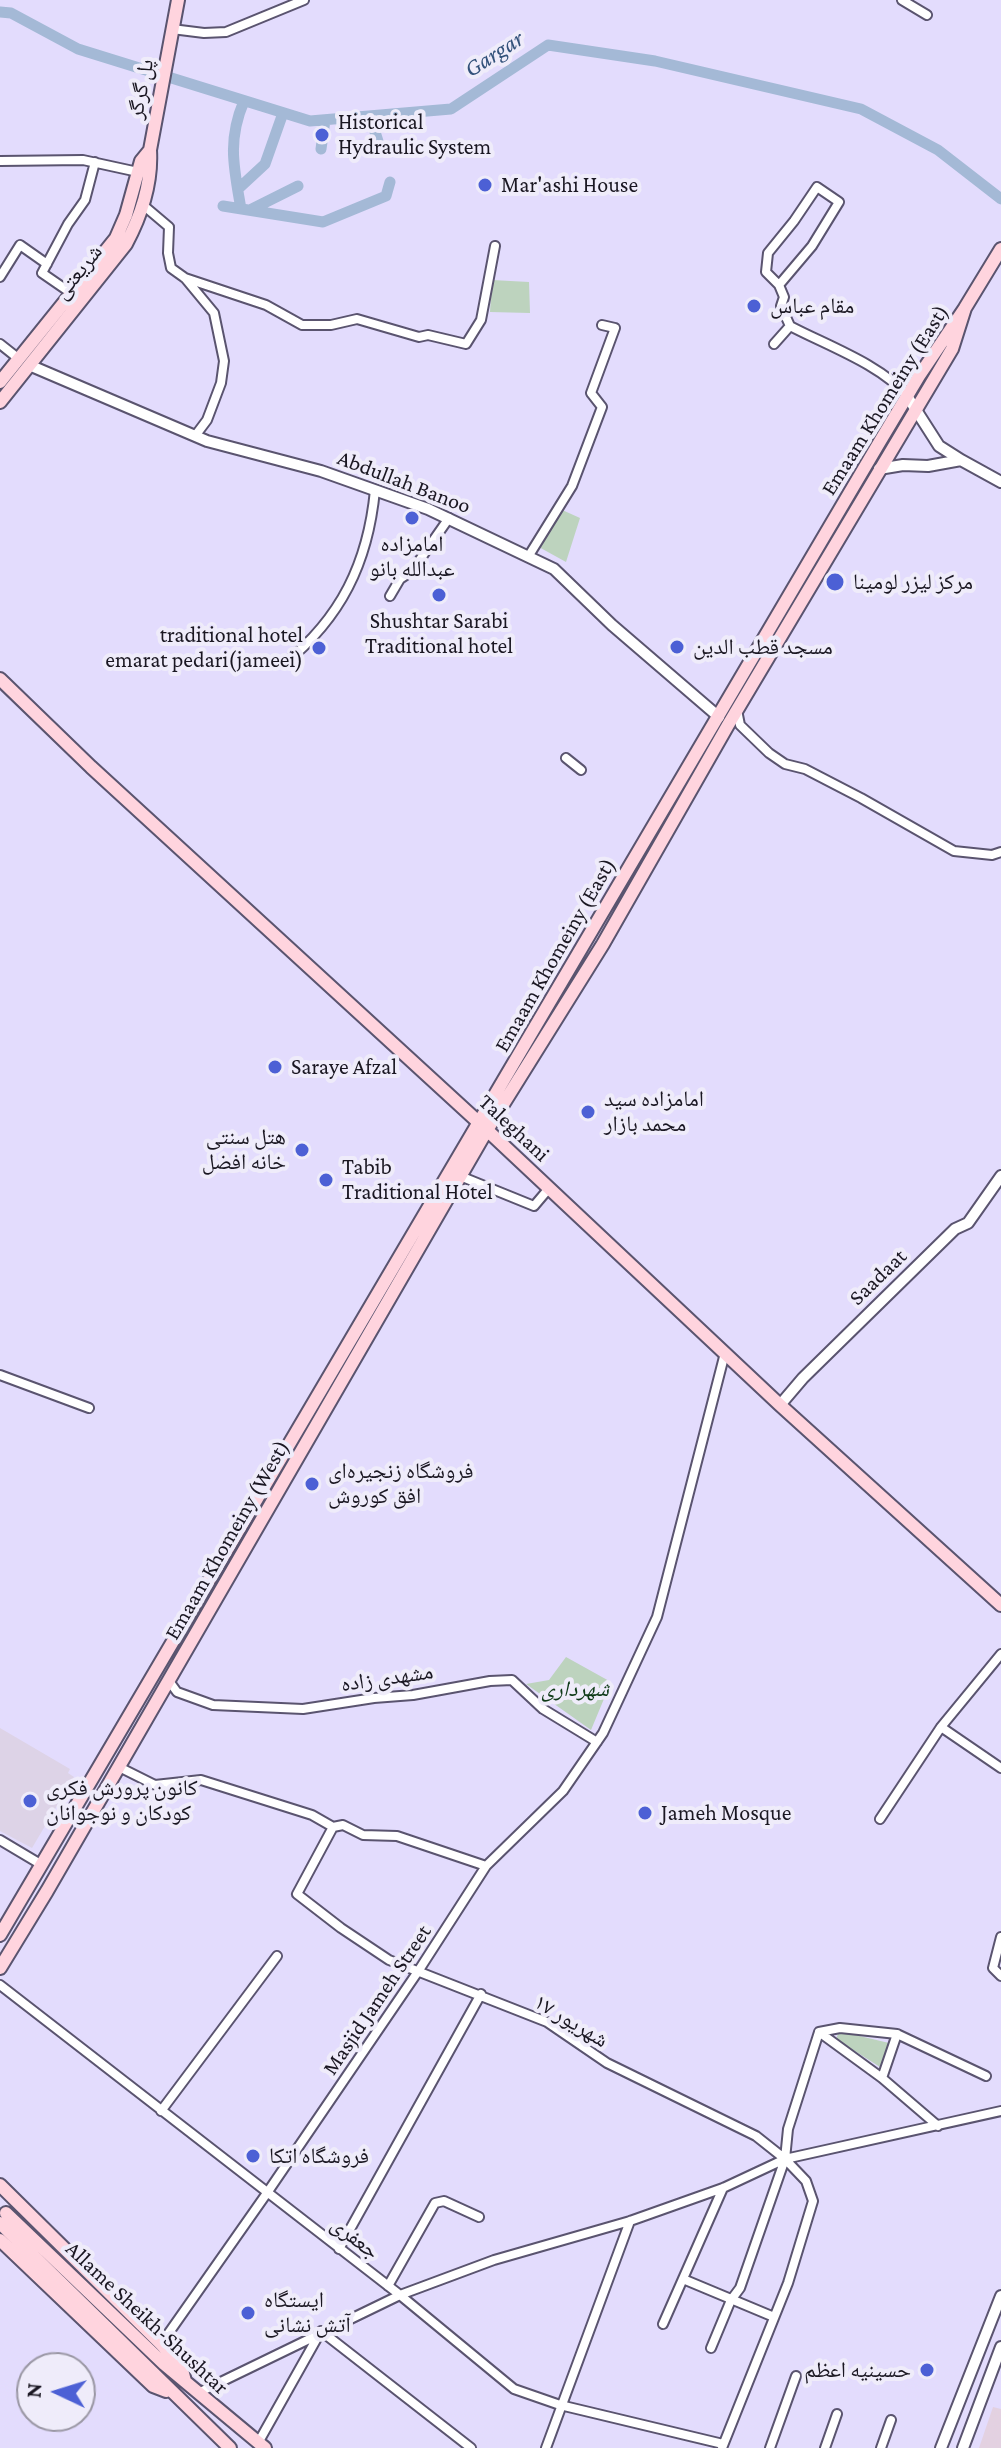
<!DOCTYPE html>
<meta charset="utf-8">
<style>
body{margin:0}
#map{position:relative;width:1001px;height:2448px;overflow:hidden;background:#e3dcfd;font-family:"Crimson Pro",serif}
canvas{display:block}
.north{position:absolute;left:16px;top:2352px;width:80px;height:80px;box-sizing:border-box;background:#efecfa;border:2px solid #9a97a4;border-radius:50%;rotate:274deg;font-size:22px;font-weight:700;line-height:32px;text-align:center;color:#1a1722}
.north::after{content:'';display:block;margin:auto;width:28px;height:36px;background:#4c60d5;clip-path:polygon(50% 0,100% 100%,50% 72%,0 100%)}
</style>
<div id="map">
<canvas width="1001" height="2448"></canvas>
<div class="north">N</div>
</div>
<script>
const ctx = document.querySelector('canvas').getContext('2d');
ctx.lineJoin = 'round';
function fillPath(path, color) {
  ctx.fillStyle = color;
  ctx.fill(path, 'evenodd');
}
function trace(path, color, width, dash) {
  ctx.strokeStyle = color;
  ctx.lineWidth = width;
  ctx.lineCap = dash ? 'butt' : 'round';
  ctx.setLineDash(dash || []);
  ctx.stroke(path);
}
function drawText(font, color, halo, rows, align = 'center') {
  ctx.font = font + ' "Crimson Pro","Noto Naskh Arabic",serif';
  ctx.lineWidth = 8;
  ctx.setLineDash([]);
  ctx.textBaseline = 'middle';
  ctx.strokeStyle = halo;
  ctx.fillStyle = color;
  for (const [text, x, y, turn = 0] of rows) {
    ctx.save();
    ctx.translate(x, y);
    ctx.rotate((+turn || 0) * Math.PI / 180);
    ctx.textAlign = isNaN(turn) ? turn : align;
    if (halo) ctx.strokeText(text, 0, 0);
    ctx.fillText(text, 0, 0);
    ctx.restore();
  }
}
fillPath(new Path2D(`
 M0 1728 70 1769 68 1773 74 1777 32 1848 0 1831Z`), '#ddd3e7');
fillPath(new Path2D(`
 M993 2407 1001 2409V2448H979Z`), '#e3d1e1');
fillPath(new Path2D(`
 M492 280 529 282 530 313 490 312Z
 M560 509 580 518 566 562 537 546Z
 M566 1657 611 1682 591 1730 526 1684 549 1680Z
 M847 2033 889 2043 880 2067 836 2039 838 2034Z`), '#bdd3be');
trace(new Path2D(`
 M0 12 11 13 78 49 310 121 451 109 548 45 655 61 861 109 938 150 1001 199
 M370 116 381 151
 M321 149 325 120
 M238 189 265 164 283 113
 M223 206 323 222 386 196 390 182
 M241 209C234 168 227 141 244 101
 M250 210 298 186`), '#a4b9d6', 11);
const minor = new Path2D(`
 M902 0 927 15
 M172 29 204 33 226 32 304 0
 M0 161 83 160 138 172
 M143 205 169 227 168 253 171 268 185 278 214 313 224 361 221 383 207 420 195 436
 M0 277 20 245 47 264
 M185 278 266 305 302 325H331L357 319 419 337 428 335 466 344 481 320 495 246
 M779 285 766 272 768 253 794 221 817 187 839 202 812 246 779 285 784 297 781 306 790 326
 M71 293 42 273 68 224 85 200 95 162
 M790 326C826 345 882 365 907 396
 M0 344 19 359
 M774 344 790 326
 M528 557 572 486 602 407 591 393 615 328 602 325
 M390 596 400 579 412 571 449 518
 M284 664C341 618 368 563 375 490
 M737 710 740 725 769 753 785 764 805 769 861 798 954 851 992 855 1001 852
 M566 758 581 770
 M460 1176 534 1206 545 1193
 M0 1375 89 1408
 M169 1681 177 1692 213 1705 303 1709 374 1698 413 1695 490 1681 512 1680 543 1709 597 1742
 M941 1727 1001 1768
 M119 1767 155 1785 201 1780 312 1815 333 1827 297 1894 341 1928 389 1960 547 2022 607 2063 756 2136 785 2159 806 2181 813 2201 788 2283 722 2448
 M880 1819 941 1727 1001 1654
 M333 1827 343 1825 363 1835 397 1836 486 1866
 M0 1840 42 1865
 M1001 1937 993 1968 1001 1976
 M0 1985 400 2295 514 2389 560 2405 723 2444
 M897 2034 840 2028 819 2032 882 2078 897 2034 986 2076
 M882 2078 938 2126
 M161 2111 277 1956
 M339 2249 481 1994
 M683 2279 774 2317
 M388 2286 435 2203 444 2201 479 2217
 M663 2324 723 2188
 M161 2344 267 2193 419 1970 486 1866 563 1791 603 1733 657 1617 725 1353
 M711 2348 731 2300 740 2288 785 2159 788 2129 819 2032
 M198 2393 400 2295 494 2260 630 2221 723 2188 785 2159 1001 2111
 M258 2443 321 2331 471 2448
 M546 2448 630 2221
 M770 2448 796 2376
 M825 2448 837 2414
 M881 2448 891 2420`);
const tertiary = new Path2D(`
 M29 365 207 441 321 471 428 509 554 569 612 625 719 717
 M961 460 1001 482
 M879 469 903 465 928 466 961 460 939 446 907 396
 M780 1405 803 1378 955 1229 968 1223 1001 1176
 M941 2448 1001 2296
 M963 2448 1001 2347`);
const secondary = new Path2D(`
 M965 308 1001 249
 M0 382 116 238 126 215 141 161 150 150
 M0 402 126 244C141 216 152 183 150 150L178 0
 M0 679 91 767 487 1130 780 1405 1001 1605
 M0 1935 879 443 919 376 965 308 952 349 728 725 603 944 487 1130 47 1891 0 1968
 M0 2185 161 2344 181 2366 185 2381
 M6 2213 164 2364 265 2448
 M0 2223 230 2448
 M0 2240 153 2386 166 2391`);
trace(minor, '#5a546f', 12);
trace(tertiary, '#5a546f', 14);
trace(secondary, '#5a546f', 16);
trace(minor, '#fff', 8);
trace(tertiary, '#fff', 10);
trace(secondary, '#ffd4de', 12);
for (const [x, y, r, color] of [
 [322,135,8,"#4c60d5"],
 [485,185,8,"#4c60d5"],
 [754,306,8,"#4c60d5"],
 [412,518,8,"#4c60d5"],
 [835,582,10,"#4c60d5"],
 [439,595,8,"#4c60d5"],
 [677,647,8,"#4c60d5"],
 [319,648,8,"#4c60d5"],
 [275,1067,8,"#4c60d5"],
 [588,1112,8,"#4c60d5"],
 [302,1150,8,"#4c60d5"],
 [326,1180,8,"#4c60d5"],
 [312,1484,8,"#4c60d5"],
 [30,1801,8,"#4c60d5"],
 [645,1813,8,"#4c60d5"],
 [253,2156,8,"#4c60d5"],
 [248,2313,8,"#4c60d5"],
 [927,2370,8,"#4c60d5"]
]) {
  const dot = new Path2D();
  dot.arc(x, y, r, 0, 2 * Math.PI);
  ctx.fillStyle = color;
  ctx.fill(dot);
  trace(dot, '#efecfa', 3);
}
drawText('22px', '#1a1722', '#efecfa', [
 ["پل گرگر",141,89,-79],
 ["شریعتی",78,272,-51],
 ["Emaam Khomeiny (East)",885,400,-58],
 ["Abdullah Banoo",404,482,21],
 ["Emaam Khomeiny (East)",555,955,-60],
 ["Taleghani",514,1128,43],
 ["Saadaat",878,1277,-44],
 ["Emaam Khomeiny (West)",227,1540,-60],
 ["مشهدی زاده",387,1678,-8],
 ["Masjid Jameh Street",377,2000,-56],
 ["۱۷ شهریور",571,2021,31],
 ["جعفری",355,2238,38],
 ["Allame Sheikh-Shushtar",147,2318,43]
]);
drawText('22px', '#1a1722', '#efecfa', [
 ["Historical",338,122],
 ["Hydraulic System",338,147],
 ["Mar'ashi House",501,185],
 ["مقام عباس",770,306],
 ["امامزاده",412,544,"center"],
 ["عبدالله بانو",412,569,"center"],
 ["مرکز لیزر لومینا",853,582],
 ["Shushtar Sarabi",439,621,"center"],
 ["Traditional hotel",439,646,"center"],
 ["traditional hotel",303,635,"right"],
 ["emarat pedari(jameei)",303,660,"right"],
 ["مسجد قطب الدین",693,647],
 ["Saraye Afzal",291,1067],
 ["امامزاده سید",604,1099],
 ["محمد بازار",604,1124],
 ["هتل سنتی",286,1137,"right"],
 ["خانه افضل",286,1162,"right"],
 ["Tabib",342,1167],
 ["Traditional Hotel",342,1192],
 ["فروشگاه زنجیره‌ای",328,1471],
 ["افق کوروش",328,1496],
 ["کانون پرورش فکری",46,1788],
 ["کودکان و نوجوانان",46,1813],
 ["Jameh Mosque",661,1813],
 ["فروشگاه اتکا",269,2156],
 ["ایستگاه",264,2300],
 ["آتش نشانی",264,2325],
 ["حسینیه اعظم",911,2370,"right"]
], 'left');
drawText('italic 22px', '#0e3a17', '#efecfa', [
 ["شهرداری",575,1689]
]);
drawText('italic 24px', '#32517a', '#efecfa', [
 ["Gargar",494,54,-33]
]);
</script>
